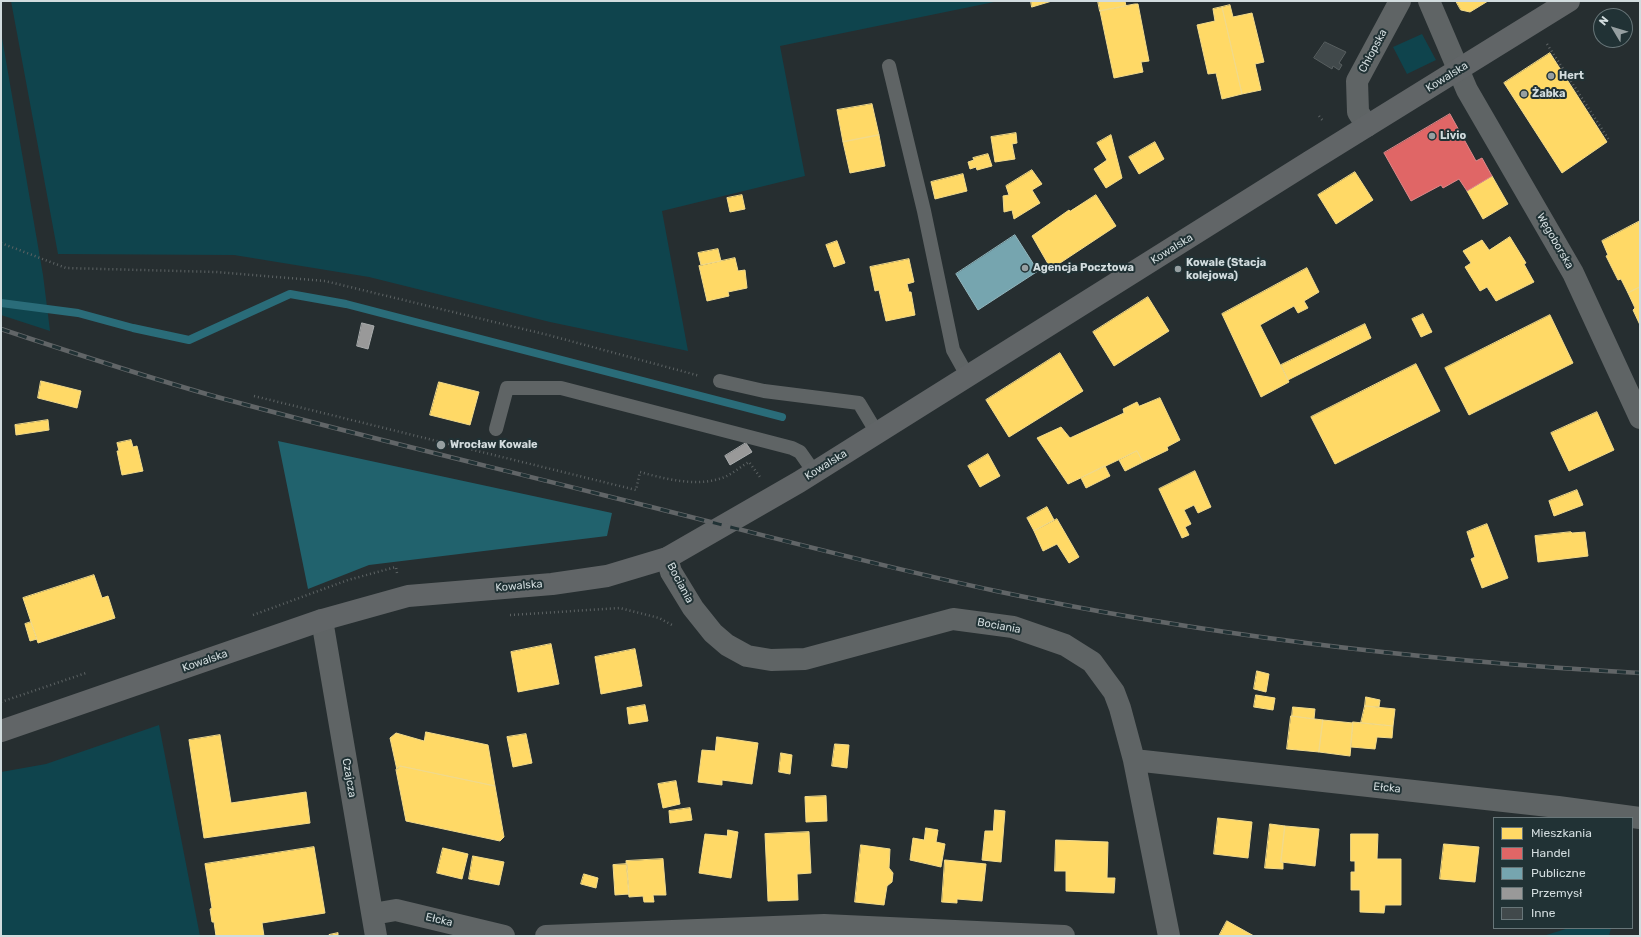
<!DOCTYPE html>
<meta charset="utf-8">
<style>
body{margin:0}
#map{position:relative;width:1641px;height:937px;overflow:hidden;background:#262e30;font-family:Rubik,sans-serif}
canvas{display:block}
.frame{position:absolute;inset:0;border:2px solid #d2dcde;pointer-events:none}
.legend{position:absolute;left:1493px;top:817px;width:140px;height:112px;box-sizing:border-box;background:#213235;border:1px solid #687679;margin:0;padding:5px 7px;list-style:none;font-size:12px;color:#d2dcde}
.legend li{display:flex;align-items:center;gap:8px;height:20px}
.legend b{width:20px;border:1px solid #687679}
.north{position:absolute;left:1593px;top:8px;width:40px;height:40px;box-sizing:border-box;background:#213235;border:1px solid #687679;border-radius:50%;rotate:308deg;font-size:11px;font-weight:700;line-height:16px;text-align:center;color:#d2dcde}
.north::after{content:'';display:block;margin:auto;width:14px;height:18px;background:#969fa1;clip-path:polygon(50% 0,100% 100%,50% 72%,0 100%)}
</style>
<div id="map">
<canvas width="1641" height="937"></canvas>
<div class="frame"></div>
<ul class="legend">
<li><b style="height:11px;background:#ffd966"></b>Mieszkania</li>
<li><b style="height:11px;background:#e06666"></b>Handel</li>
<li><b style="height:11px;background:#76a5af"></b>Publiczne</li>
<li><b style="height:11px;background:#999"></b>Przemysł</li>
<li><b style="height:11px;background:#41494b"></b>Inne</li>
</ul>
<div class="north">N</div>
</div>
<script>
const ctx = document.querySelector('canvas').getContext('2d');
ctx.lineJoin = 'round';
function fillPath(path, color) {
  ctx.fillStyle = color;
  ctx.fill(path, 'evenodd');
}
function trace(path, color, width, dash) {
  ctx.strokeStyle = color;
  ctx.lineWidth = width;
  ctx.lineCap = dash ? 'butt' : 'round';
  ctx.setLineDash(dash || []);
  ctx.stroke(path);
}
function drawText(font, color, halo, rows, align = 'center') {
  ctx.font = font + ' Rubik,sans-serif';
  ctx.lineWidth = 4;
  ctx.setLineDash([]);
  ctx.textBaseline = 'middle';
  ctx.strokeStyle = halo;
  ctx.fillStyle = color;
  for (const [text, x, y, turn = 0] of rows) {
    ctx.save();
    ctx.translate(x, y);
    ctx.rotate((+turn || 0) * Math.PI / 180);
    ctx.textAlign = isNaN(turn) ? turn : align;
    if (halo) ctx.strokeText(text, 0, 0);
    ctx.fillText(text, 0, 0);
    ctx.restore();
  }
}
fillPath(new Path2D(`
 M11 1H999L780 46 805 176 662 211 688 351 550 322 369 277 234 255 58 254Z
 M1 32 43 275 50 331 1 315Z
 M1422 34 1436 60 1407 74 1393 47Z
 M159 725 200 936H1V772L46 764Z
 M1569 928H1611L1609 936H1543Z`), '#0f444d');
fillPath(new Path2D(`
 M278 441 612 513 607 536 369 565 308 589Z`), '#21626d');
const homes = new Path2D(`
 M1031 1H1052L1032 7Z
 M1098 1H1125L1126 6 1100 11Z
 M1456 1H1488L1470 12 1461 10Z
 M1135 4H1138L1149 61 1141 62 1143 72 1114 78 1100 11Z
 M1230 5 1233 17 1252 13 1264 62 1255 64 1261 90 1242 94 1222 7Z
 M1222 7 1242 94 1222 99 1216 73 1208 74 1197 25 1215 21 1213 9Z
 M1550 53 1607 142 1562 173 1504 83Z
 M872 104 879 135 843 142 837 110Z
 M1016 133 1017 143 1012 144 1015 159 995 162 991 137Z
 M879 135 885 166 850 173 843 142Z
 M1111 135 1122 178 1106 188 1094 169 1107 160 1097 143Z
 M1155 142 1164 159 1139 174 1129 157Z
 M988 154 992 166 977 170 976 167 970 169 968 162 974 160 973 158Z
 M1032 170 1042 184 1032 190 1040 203 1014 219 1012 210 1004 212 1003 196 1009 195 1006 186Z
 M1355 172 1373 200 1336 224 1318 195Z
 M963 174 967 191 935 199 931 182Z
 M1492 176 1508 204 1483 219 1467 191Z
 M742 195 745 209 730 212 727 198Z
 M1096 195 1116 226 1051 269 1032 236 1069 210 1070 211Z
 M1640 221V287L1628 293 1621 279 1618 280 1606 256 1608 255 1602 241Z
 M1510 237 1526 263 1524 264 1534 282 1496 301 1487 287 1480 291 1465 267 1471 263 1463 251 1482 240 1489 250Z
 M837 241 845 263 834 267 826 245Z
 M718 249 721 261 701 265 698 253Z
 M735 258 738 271 745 270 747 288 728 292 729 296 707 301 699 266Z
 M909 259 914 282 907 284 909 292H911L915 315 886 321 879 290 875 291 870 267Z
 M1307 268 1319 292 1304 301 1308 308 1298 313 1294 306 1260 325 1289 382 1261 397 1222 314Z
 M1640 287V325L1633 310 1635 308 1628 293Z
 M1148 297 1169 331 1114 366 1093 332Z
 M1423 314 1432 332 1421 337 1412 319Z
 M1550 315 1573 363 1469 415 1445 368Z
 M1365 324 1371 338 1288 380 1281 365Z
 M1060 353 1083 391 1009 437 986 400Z
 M1416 364 1440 411 1335 464 1311 417Z
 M41 381 81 391 77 408 38 398Z
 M439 382 479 392 470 425 430 415Z
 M1160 398 1180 440 1167 447 1168 450 1143 462 1137 451 1068 484 1037 438 1061 427 1070 438 1124 413 1123 409 1137 402 1139 406Z
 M1597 412 1614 450 1569 471 1551 433Z
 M48 420 49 430 16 435 15 425Z
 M131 440 133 447 137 446 143 471 122 475 117 451H119L117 443Z
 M1137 451 1143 462 1125 471 1119 460Z
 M988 454 1000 476 980 487 968 466Z
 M1105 466 1110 476 1086 488 1081 478Z
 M1195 471 1211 507 1198 513 1194 505 1184 510 1191 524 1185 527 1189 535 1182 538 1159 489Z
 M1577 490 1583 505 1554 516 1549 501Z
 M1047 507 1054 520 1034 531 1027 518Z
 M1057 519 1079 557 1069 563 1057 544 1043 551 1034 531Z
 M1487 524 1508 578 1482 588 1471 559 1475 557 1467 532Z
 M1571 532 1572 533 1585 532 1588 556 1538 562 1535 536Z
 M94 575 102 598 108 596 115 618 38 643 23 598Z
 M31 622 37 639 30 641 25 624Z
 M551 644 559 684 518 692 511 652Z
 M635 649 642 686 601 694 595 657Z
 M1257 671 1269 674 1266 692 1254 689Z
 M1256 695 1275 698 1273 710 1254 707Z
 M1366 697 1380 700 1379 707 1365 706Z
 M645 705 648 721 629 724 627 708Z
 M1365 706 1395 709 1393 726 1361 723Z
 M1293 707 1315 709 1314 719 1292 716Z
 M1291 716 1323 720 1319 752 1287 749Z
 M1323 720 1353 723 1350 756 1319 752Z
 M1353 722 1393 726 1392 738 1377 737 1375 749 1351 747Z
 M426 732 488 745 495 786 400 766 397 770 390 738 396 733 424 741Z
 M526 734 532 763 513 767 507 737Z
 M220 735 231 803 306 792 310 823 204 838 189 740Z
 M717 737 758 743 752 784 722 780V785L698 782 702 750 715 751Z
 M835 744 849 745 847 768 832 766Z
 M781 753 792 755 790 774 779 772Z
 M400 766 495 786 504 837 500 841 406 821 396 770Z
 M676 781 680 804 663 808 658 784Z
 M826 796 827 821 806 822 805 797Z
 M690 808 692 820 670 823 669 811Z
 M995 810 1005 811 1001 862 982 860 985 831H993Z
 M1218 818 1252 822 1248 858 1214 854Z
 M1270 824 1285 826 1281 862 1283 863V869L1265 868Z
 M1285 826 1319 829 1315 866 1281 862Z
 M926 828 938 830 936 842 945 844 941 867 910 860 913 838 924 840Z
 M728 830 738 832 731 878 699 873 705 834 727 836Z
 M809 832 811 873 797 874 798 900 768 901 765 834Z
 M1351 834H1378L1377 859H1401V905H1385L1384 913 1360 912V890H1351V872H1355V861H1351Z
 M1056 840 1108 842 1107 878H1115L1114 893 1066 891V871H1055Z
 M1444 844 1479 847 1475 882 1440 879Z
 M861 845 890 849 889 868 893 873 892 882 887 886 884 905 855 902Z
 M314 847 325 913 262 923 264 936H216L214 922H212L210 909 212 908 205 864Z
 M443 848 468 854 462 879 437 873Z
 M473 856 504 862 499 885 469 879Z
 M663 859 666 895H653L654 902H644L643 896 629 897 626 861Z
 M945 860 986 864 982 901 957 899V903L942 902Z
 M627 864 629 894 615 895 613 865Z
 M584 874 598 878 596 888 581 884Z
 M1227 921 1254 936H1219Z
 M338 933V936H329V935Z`);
fillPath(homes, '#ffd966');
trace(homes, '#f2da8a', 1);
const shops = new Path2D(`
 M1450 114 1476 161 1482 158 1492 176 1467 191 1459 179 1443 188 1441 185 1411 201 1384 153Z`);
fillPath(shops, '#e06666');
trace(shops, '#dc898a', 1);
const public = new Path2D(`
 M1015 235 1038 271 978 310 956 274Z`);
fillPath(public, '#76a5af');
trace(public, '#92b6bd', 1);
const industry = new Path2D(`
 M362 323 374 326 368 349 357 346Z
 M746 443 752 452 730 465 725 456Z`);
fillPath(industry, '#999');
trace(industry, '#aaadae', 1);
trace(new Path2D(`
 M1 303 78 313 133 328 189 340 290 294 346 304 782 417`), '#2a6c79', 8);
const building = new Path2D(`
 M1325 42 1346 52 1339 63 1342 65 1339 70 1333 66 1332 69 1314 58Z`);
fillPath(building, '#41494b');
trace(building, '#585f60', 1);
trace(new Path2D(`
 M1547 44 1609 140
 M1319 116 1323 121
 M1 243 66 268 216 272 325 281 548 335 700 376
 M254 396 636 490 640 472C665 479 697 487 722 478 731 475 740 467 749 462L760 477
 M253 615 348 580 396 567 397 573
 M510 615 620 608 659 618 674 626
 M1 702 86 673`), '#5d6364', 2.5, [1, 3]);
trace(new Path2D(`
 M889 66 924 211 953 350 968 377
 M720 381 764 391 859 403 877 433
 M496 429 507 388H561L792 448 800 452 814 472`), '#5f6465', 14);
trace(new Path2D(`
 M1429 1 1467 90 1573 273 1640 418
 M1367 126 1358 112 1357 81 1400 1
 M667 558 671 572 693 608 713 633 727 645 747 656 771 660 805 659 953 619 1013 627 1065 645 1092 662 1114 692 1120 708 1134 760 1169 936
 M322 620 376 936
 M1134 760 1558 807 1640 818
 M373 914 396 910 504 936
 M546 936 824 925 1064 936`), '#5f6465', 22);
trace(new Path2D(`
 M1 731 322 620 408 596 552 584 607 576 667 558 799 482 1309 162 1569 1`), '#616567', 22);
const rail = new Path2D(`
 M1 329C70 352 140 375 210 395 340 431 472 462 603 495 734 527 864 563 996 591 1208 636 1424 661 1640 673`);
trace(rail, '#616567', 4.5);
trace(rail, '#213235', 3, [9]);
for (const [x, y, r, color] of [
 [1551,76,4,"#969fa1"],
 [1524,94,4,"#969fa1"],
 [1432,136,4,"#969fa1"],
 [1025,268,4,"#969fa1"],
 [1178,269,4,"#969fa1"],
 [441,445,5,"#969fa1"]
]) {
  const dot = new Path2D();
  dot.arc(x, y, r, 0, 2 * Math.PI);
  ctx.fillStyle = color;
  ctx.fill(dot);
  trace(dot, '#213235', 1.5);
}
drawText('11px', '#d2dcde', '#213235', [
 ["Chłopska",1373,51,-62],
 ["Kowalska",1447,77,-32],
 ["Węgoborska",1555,241,60],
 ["Kowalska",1172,249,-32],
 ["Kowalska",826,465,-32],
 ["Bociania",680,583,62],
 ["Kowalska",519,586,-5],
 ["Bociania",999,626,10],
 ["Kowalska",205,661,-19],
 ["Czajcza",349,778,80],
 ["Ełcka",1387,788,6],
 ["Ełcka",439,920,13]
]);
drawText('bold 11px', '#d2dcde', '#213235', [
 ["Hert",1559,76],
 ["Żabka",1532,94],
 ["Livio",1440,136],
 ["Kowale (Stacja",1186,263],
 ["kolejowa)",1186,276],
 ["Agencja Pocztowa",1033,268],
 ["Wrocław Kowale",450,445]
], 'left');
</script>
